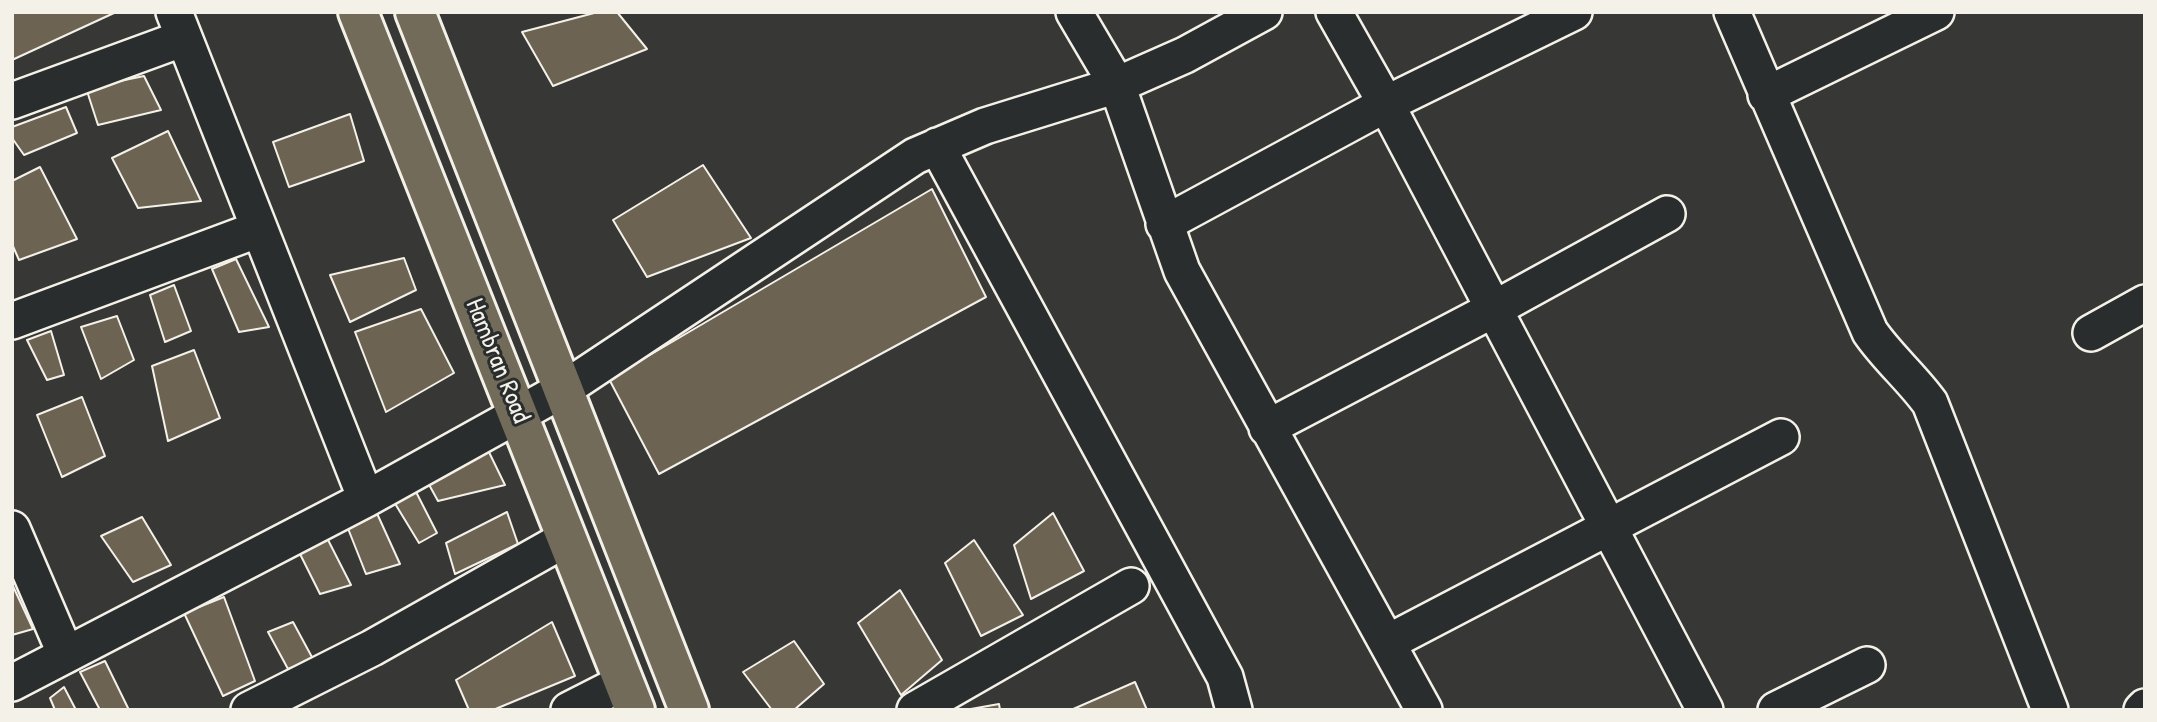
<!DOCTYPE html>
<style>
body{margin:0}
#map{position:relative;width:2157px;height:722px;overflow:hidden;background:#373835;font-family:"Patrick Hand",sans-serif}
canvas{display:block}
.frame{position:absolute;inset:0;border:14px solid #f4f1e8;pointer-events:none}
</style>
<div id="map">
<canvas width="2157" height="722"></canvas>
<div class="frame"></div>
</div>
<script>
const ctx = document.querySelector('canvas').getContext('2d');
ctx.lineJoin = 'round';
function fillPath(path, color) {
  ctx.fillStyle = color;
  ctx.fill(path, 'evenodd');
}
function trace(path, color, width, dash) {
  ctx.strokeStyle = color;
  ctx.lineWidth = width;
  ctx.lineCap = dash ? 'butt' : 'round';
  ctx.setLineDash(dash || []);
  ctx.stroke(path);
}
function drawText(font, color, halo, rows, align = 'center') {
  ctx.font = font + ' "Patrick Hand",sans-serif';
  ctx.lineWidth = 6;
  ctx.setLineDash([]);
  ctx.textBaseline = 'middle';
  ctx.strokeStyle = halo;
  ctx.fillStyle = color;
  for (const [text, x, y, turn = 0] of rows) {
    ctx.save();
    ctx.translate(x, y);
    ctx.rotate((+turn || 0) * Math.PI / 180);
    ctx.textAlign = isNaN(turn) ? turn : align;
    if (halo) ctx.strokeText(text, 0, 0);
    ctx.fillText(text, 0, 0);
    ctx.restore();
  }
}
const building = new Path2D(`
 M12 12H114V13L12 60Z
 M598 12H617L647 49 553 86 522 32Z
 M144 76 161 110 98 125 86 88Z
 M66 107 77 133 24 155 12 138V127Z
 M350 114 364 161 289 187 273 142Z
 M168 131 201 201 138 208 112 158Z
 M703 165 751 238 647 277 613 220Z
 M40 167 77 239 19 260 12 244V181Z
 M932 189 986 297 659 474 609 379Z
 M404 258 416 290 350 322 330 275Z
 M236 259 269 327 239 332 212 269Z
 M174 285 191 331 165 342 150 295Z
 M421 309 454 373 386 412 355 332Z
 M117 316 134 360 101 379 81 327Z
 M51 331 64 375 47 380 27 340Z
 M194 350 220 418 168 441 152 366Z
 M82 397 105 456 62 477 37 415Z
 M486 446 505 485 438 501 427 481Z
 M412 484 437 533 419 543 391 497Z
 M375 509 400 564 366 574 345 521Z
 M507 512 518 544 455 574 446 543Z
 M1053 513 1084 571 1031 599 1014 545Z
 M142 517 171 565 133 582 101 536Z
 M325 534 351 585 320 594 297 548Z
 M974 540 1023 615 981 636 945 563Z
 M12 584 33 629 12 635Z
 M900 590 942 660 901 695 858 623Z
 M224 597 255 681 223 696 184 613Z
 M293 622 313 659 288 669 268 632Z
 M552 622 575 676 493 710H469L456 680Z
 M794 641 824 684 794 710H772L743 672Z
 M105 661 129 710H100L80 672Z
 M1135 682 1147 710H1071Z
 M64 687 76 710H55L50 698Z
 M999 704 1000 710H965Z`);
fillPath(building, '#6c6353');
trace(building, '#f4f1e8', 2);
const minor = new Path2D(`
 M174 12 366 499
 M1074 12 1117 85 1182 271 1424 710
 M1334 12 1386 104 1705 710
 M1732 12 1870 332C1888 358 1912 378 1930 403L2050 710
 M1766 95 1936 12
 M12 101 184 38
 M937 146 1225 677 1234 710
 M1164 224 1386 104 1574 12
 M12 321 259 229
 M2091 333 2145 303
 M1267 428 1494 309 1667 214
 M12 529 66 655
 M1387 643 1781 437
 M12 683 366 499 564 389 915 156 985 126 1117 85 1185 55 1264 12
 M249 710 372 648 567 538
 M569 710 624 682
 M915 710 1131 586
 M1776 710 1867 665
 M2142 710 2145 707`);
const major = new Path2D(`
 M358 12 635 710
 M415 12 689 710`);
trace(minor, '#f4f1e8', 40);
trace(major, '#f4f1e8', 44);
trace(minor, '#2a2d2e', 35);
trace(major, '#726b5a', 38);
drawText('26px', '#f4f1e8', '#2a2d2e', [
 ["Hambran Road",497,361,68]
]);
</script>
